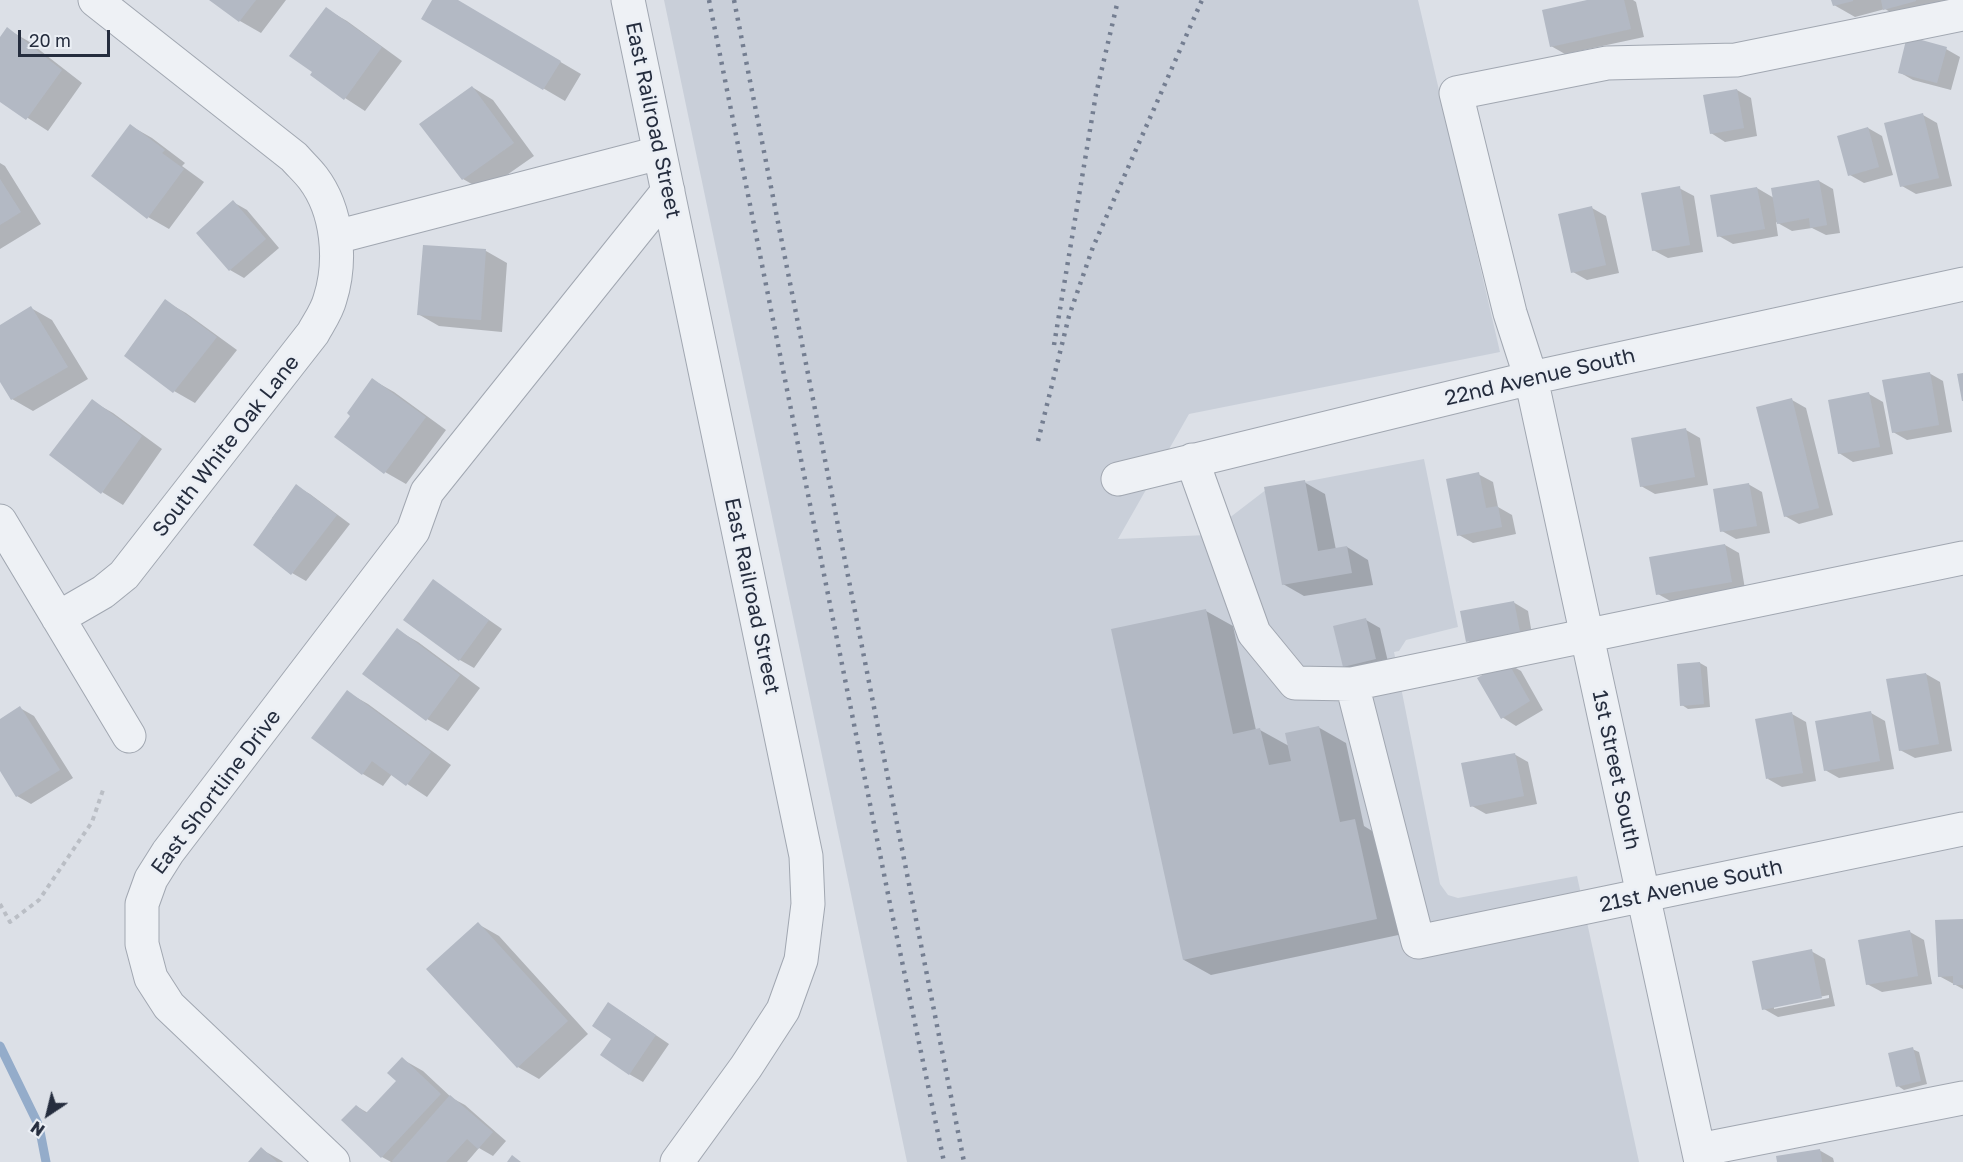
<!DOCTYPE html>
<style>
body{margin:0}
#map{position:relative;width:1963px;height:1162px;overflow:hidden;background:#dce0e7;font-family:"Golos Text",sans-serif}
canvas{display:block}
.north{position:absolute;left:18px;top:1084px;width:60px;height:60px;-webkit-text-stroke:4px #ebeff5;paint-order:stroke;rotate:215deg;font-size:16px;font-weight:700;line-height:24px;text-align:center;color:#252d3e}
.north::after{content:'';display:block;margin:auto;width:21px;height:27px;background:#252d3e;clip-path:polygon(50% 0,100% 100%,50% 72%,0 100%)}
.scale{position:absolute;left:18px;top:30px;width:92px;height:27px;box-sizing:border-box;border:3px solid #252d3e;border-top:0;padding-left:8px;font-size:18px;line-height:21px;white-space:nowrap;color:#252d3e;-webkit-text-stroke:4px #ebeff5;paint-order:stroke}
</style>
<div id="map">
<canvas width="1963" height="1162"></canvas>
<div class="north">N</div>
<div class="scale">20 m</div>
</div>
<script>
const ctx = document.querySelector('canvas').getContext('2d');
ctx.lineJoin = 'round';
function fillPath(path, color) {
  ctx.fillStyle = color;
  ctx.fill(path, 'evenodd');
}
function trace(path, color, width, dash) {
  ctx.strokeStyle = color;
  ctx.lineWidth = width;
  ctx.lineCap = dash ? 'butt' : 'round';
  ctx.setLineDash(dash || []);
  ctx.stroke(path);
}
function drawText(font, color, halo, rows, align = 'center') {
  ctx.font = font + ' "Golos Text",sans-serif';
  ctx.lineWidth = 5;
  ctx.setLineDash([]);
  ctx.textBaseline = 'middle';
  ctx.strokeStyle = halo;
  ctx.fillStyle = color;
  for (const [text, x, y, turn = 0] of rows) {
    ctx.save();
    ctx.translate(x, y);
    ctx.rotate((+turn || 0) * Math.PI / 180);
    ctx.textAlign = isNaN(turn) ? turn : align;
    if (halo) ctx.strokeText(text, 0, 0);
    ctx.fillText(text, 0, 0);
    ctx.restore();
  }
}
fillPath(new Path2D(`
 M664 0H1418L1500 352 1189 414 1118 539 1207 535 1267 489 1424 459 1458 627 1406 640 1399 651 1394 652 1440 884 1448 895 1458 898 1577 876 1639 1162H907Z`), '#c9cfd9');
fillPath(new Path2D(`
 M212 0H286L261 33 240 21Z
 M434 0H455L581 74 565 101 423 18Z
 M1594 0H1633L1636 2 1644 37 1565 54 1551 46Z
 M1833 0H1946L1949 9 1906 21 1885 9 1855 17 1834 5Z
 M326 9 347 21 402 61 365 111 345 98 314 72Z
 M7 29 28 41 82 83 48 131 0 100V40Z
 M1946 49 1960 57 1951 90 1913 80 1899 72Z
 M472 87 493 100 534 156 484 191 463 179Z
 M1737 90 1751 98 1757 136 1725 142 1711 133Z
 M1923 115 1937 123 1952 186 1916 194 1902 186Z
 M131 126 152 138 185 163 182 166 204 182 169 229 148 217Z
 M1868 128 1882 136 1893 175 1864 183 1850 175Z
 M0 163 5 166 41 224 0 249Z
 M1819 181 1833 189 1840 233 1826 235 1812 228 1792 231 1776 222 1778 236 1733 244 1719 236 1757 188 1774 198Z
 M1679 188 1694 196 1703 252 1668 258 1653 250Z
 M233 202 247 210 279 248 244 278 230 270Z
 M1592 208 1606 216 1619 273 1587 280 1573 272Z
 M425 246 486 251 507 263 502 332 439 326 418 314Z
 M165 301 186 313 237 350 195 403 174 391Z
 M31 308 52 320 88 379 33 411 12 399 0 379V327Z
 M1929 373 1943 381 1952 432 1907 440 1893 432Z
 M373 380 394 392 446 430 406 484 385 472 352 415Z
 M1869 394 1883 402 1893 454 1853 462 1839 453Z
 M1792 400 1806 408 1833 515 1799 524 1785 516Z
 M92 401 113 413 162 449 123 505 102 492Z
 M1686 430 1700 438 1708 485 1655 494 1641 486Z
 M1478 474 1493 482 1498 507 1512 515 1516 534 1473 543 1459 535Z
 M1304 482 1325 494 1336 550 1347 547 1368 560 1373 585 1304 596 1283 584Z
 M1748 484 1762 492 1770 533 1736 539 1722 531Z
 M296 486 310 494 350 524 306 581 292 573 272 518Z
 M1725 545 1739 553 1745 589 1672 602 1658 594Z
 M433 581 502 629 474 668 460 660Z
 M1513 602 1528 611 1533 640 1482 649 1468 641Z
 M1206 611 1233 626 1256 730H1260L1289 746 1318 727 1346 743 1364 826 1382 837 1403 934 1211 975 1184 960Z
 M1366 620 1380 628 1389 666 1358 674 1344 666Z
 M397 630 418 642 480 688 448 731 427 719Z
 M1507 663 1521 671 1543 710 1516 726 1502 717Z
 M1700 663 1707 667 1710 707 1688 709 1682 705 1678 665Z
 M1926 674 1940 682 1952 751 1915 758 1900 750Z
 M347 692 368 704 451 765 427 797 392 774 383 786 363 774Z
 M20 708 34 716 73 778 31 804 17 796 0 768V720Z
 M1871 713 1885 721 1894 769 1839 778 1825 770Z
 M1792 714 1806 722 1816 781 1782 787 1768 779Z
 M1514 754 1528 762 1537 804 1486 814 1472 806Z
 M1963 920V989L1939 976Z
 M478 924 499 936 588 1034 539 1079 518 1067Z
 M1910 932 1924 940 1932 984 1882 992 1867 984Z
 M1811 951 1825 959 1835 1006 1778 1017 1764 1009ZM1829 995V998L1774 1009V1006Z
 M622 1012 669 1044 643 1082 629 1074 613 1039Z
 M1912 1049 1919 1052 1927 1084 1904 1090 1898 1086Z
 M402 1059 423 1071 452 1098 465 1105 506 1141 493 1156 479 1148 467 1162H391L382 1157 343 1120 356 1106 368 1113 398 1081Z
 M261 1149 282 1161 283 1162H250Z
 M1819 1150 1833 1158 1834 1162H1778Z`), '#0003');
trace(new Path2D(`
 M0 1046 39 1126 46 1162`), '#94acca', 9);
fillPath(new Path2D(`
 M209 0H256L239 22Z
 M432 0H458L561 61 543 90 421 19Z
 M1587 0H1624L1631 29 1550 47 1542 10Z
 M1831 0H1853V1L1833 6Z
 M1881 0H1916V1L1883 10Z
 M326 7 382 47 344 100 310 75 312 72 289 56Z
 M7 27 62 70 26 120 0 102V37Z
 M1907 36 1947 47 1937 83 1898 73Z
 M472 86 514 143 462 180 419 124Z
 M1737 89 1744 128 1710 134 1703 95Z
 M1923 113 1939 178 1900 187 1884 123Z
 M130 124 165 150 162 153 184 169 147 219 91 176Z
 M1868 127 1879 167 1848 176 1837 136Z
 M0 179 21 212 0 225Z
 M1819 180 1827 225 1810 228 1809 218 1777 224 1771 188Z
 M1680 186 1690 245 1652 251 1641 193Z
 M1757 187 1765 229 1717 237 1710 195Z
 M233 200 266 239 229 271 196 233Z
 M1592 206 1606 265 1571 273 1558 214Z
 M423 245 486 249 481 320 417 315Z
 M165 299 217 337 173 393 124 356Z
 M31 306 68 367 11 400 0 382V325Z
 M1930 372 1939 425 1892 433 1882 380Z
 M1963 373V401H1962L1957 374Z
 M372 378 426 417 384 474 334 437 350 416 347 413Z
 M1869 392 1880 447 1838 454 1828 400Z
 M1792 398 1819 508 1784 517 1756 407Z
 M92 399 142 436 101 494 49 455Z
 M1686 428 1695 477 1640 487 1631 438Z
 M1479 472 1486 508 1498 506 1502 527 1457 536 1446 479Z
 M1305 480 1318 551 1347 546 1352 573 1282 585 1264 487Z
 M1749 483 1757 526 1720 532 1713 489Z
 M296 484 337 515 291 575 253 545Z
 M1725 544 1732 582 1656 595 1649 557Z
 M433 579 489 620 459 661 403 620Z
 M1514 601 1520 632 1466 642 1460 611Z
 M1206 609 1233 734 1260 728 1269 765 1291 761 1285 733 1319 726 1340 822 1355 819 1377 919 1183 960 1111 629Z
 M1366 618 1376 659 1343 667 1333 626Z
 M397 628 460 675 426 721 362 674Z
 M1507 661 1530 701 1501 719 1477 678Z
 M1700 662 1704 704 1680 706 1677 664Z
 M1926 673 1939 744 1899 751 1886 679Z
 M347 690 431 752 406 786 372 761 362 775 311 738Z
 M20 706 60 770 16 797 0 771V719Z
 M1871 711 1880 761 1824 771 1815 721Z
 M1792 712 1803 773 1766 779 1755 719Z
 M1515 753 1524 796 1470 807 1461 763Z
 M1963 919V985H1953V976L1938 977 1935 920Z
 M478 922 568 1021 517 1068 426 969Z
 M1910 930 1918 976 1866 985 1858 940Z
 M1812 949 1822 998 1762 1010 1752 961Z
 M608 1002 656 1035 629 1075 600 1055 611 1039 592 1026Z
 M1913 1047 1921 1081 1896 1087 1888 1053Z
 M402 1057 441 1094 381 1158 341 1120 356 1105 366 1113 396 1081 387 1073Z
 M450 1095 493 1132 478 1149 467 1139 446 1162H393L392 1161Z
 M261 1147 277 1162H248Z
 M1820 1149 1822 1162H1777L1776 1156Z
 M512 1155 521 1162H507Z`), '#b3b9c4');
const minor = new Path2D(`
 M628 0 806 856 808 904 801 960 783 1010 746 1067 677 1162
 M336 237 659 153
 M1192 460 1254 633 1295 683 1352 684 1418 942 1963 829
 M1118 479 1531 378 1963 284
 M0 521 129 736
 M58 618 103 592 124 575 313 333C319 322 327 311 330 299 342 261 338 211 313 178 307 170 300 164 294 157L95 0
 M1352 684 1963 558
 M1699 1150 1963 1098
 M333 1162 169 1006 151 978 142 944V904L151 879 168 852 413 531 427 492 668 191
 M1701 1162 1531 378 1510 313 1456 93 1607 63 1736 60 1963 14`);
trace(minor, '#a1a7b1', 35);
trace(new Path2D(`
 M0 904 10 922 39 900 92 822 103 790`), '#babec5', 4, [4.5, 4.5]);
trace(minor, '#eef1f5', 33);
trace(new Path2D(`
 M709 0 890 904 944 1162
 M734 0 964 1162
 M1054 345 1096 94 1118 0
 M1038 441 1069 316 1093 247 1202 0`), '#747e91', 4.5, [3, 6]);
drawText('21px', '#252d3e', '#ebeff5', [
 ["East Railroad Street",653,120,78],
 ["22nd Avenue South",1540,377,-13],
 ["South White Oak Lane",226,446,-52],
 ["East Railroad Street",752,596,78],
 ["1st Street South",1616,770,78],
 ["East Shortline Drive",216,792,-53],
 ["21st Avenue South",1691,886,-12]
]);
</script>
